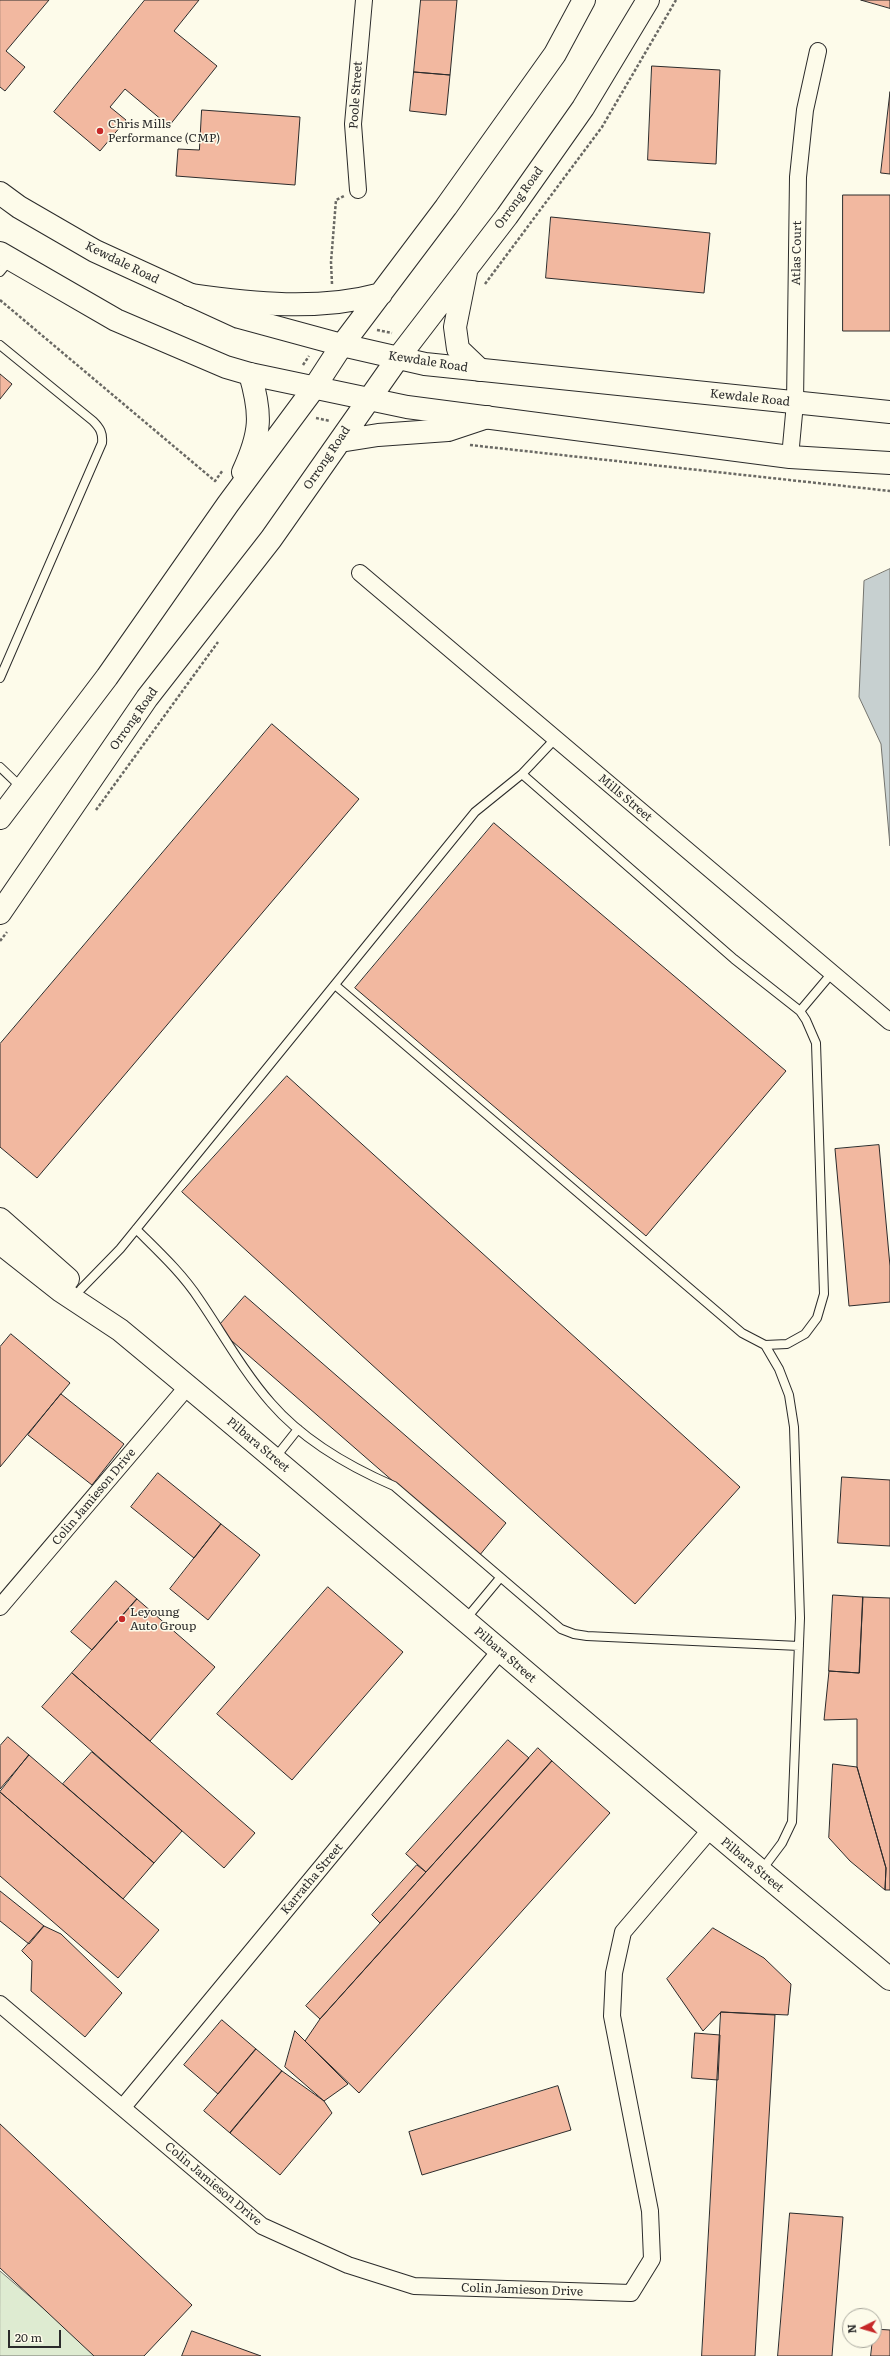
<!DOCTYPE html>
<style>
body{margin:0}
#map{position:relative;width:890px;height:2356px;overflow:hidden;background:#fdfbea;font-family:Literata,serif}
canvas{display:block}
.north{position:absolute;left:842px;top:2308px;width:40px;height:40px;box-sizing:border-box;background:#fdfbea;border:1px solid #a9a89e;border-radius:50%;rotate:265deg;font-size:11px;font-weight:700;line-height:16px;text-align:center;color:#2b2b2b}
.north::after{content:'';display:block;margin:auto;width:14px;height:18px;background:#c62828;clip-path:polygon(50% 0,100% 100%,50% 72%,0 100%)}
.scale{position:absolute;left:8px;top:2330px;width:53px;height:18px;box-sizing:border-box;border:2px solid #2b2b2b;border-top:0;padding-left:5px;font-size:12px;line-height:14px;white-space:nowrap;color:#2b2b2b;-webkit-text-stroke:3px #fdfbea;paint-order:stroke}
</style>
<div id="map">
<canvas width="890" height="2356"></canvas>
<div class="north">N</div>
<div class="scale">20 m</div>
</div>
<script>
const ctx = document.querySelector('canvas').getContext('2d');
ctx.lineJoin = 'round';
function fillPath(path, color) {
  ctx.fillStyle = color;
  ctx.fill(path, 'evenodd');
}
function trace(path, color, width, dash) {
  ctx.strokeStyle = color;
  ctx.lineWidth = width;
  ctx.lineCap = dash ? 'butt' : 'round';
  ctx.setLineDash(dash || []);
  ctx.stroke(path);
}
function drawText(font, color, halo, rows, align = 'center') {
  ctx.font = font + ' Literata,serif';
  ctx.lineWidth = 3;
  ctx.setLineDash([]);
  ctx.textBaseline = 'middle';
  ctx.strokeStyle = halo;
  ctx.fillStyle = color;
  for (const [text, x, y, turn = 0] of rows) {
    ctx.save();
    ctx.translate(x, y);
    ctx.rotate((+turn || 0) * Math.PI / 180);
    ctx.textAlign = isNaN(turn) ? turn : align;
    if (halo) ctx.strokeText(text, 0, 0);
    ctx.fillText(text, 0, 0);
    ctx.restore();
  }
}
const green = new Path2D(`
 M0 2271 99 2356H0Z`);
fillPath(green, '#deebd1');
trace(green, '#74746e', 1);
const water = new Path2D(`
 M890 569V846L881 744 859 697 864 581Z`);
fillPath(water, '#c7d0d0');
trace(water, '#74746e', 1);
const building = new Path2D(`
 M0 0H49L6 51 25 67 5 91 0 87Z
 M145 0H199L174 31 217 66 169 126 125 89 110 107 126 120 100 151 54 112Z
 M421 0H457L450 75 414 72Z
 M861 0H890V8Z
 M652 66 720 70 716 164 648 160Z
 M414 72 450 75 446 115 410 111Z
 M890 92V174L881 173Z
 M202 110 300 117 295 185 176 176 178 149 199 150Z
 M843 195H890V331H843Z
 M551 217 710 233 704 293 546 278Z
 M0 374 12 384 0 399Z
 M272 724 359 799 37 1178 0 1147V1044Z
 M494 823 786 1071 646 1236 355 988Z
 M287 1076 740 1487 635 1604 182 1192Z
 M879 1145 890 1266V1302L849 1306 835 1149Z
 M245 1296 506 1523 479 1556 217 1328Z
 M11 1334 70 1383 0 1467V1347Z
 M61 1394 124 1444 92 1485 28 1435Z
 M158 1473 221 1524 194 1558 131 1507Z
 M842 1477 890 1480V1546L838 1543Z
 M221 1524 260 1555 208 1620 170 1589Z
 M116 1581 137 1599 92 1650 71 1632Z
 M328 1587 403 1652 292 1780 217 1714Z
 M833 1595 863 1597 859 1673 829 1671Z
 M863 1597 890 1598V1890H885L886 1868 857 1767V1719L824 1720 829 1671 859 1673Z
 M137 1599 215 1667 150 1741 72 1673Z
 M72 1673 255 1833 224 1868 42 1707Z
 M8 1737 29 1755 0 1789V1746Z
 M508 1740 529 1758 426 1872 406 1854Z
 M538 1748 552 1761 320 2019 306 2006Z
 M92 1752 182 1831 154 1863 63 1784Z
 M29 1755 154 1863 123 1899 0 1792Z
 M552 1761 610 1813 359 2093 305 2041 320 2019Z
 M833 1764 857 1767 886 1868 885 1890 850 1861 829 1838Z
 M0 1792 159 1930 118 1978 0 1876Z
 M417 1865 426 1872 380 1923 372 1915Z
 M0 1891 44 1926 29 1944 0 1921Z
 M44 1926 61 1934 122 1993 85 2037 31 1991 32 1961 22 1951Z
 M713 1928 764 1958 791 1984 788 2015 721 2012 703 2031 667 1979Z
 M721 2012 775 2015 755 2356H702Z
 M222 2020 256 2049 218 2094 184 2065Z
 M295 2031 348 2084 324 2101 285 2067Z
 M695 2033 720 2035 718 2080 692 2078Z
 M256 2049 282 2071 230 2133 204 2111Z
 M282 2071 324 2101 332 2113 280 2175 230 2133Z
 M558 2086 571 2130 422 2175 409 2132Z
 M0 2124 192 2305 144 2356H94L0 2268Z
 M790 2213 843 2217 832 2356H778Z
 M874 2329 890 2330V2356H871Z
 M192 2331 261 2356H182Z`);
fillPath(building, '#f2b8a0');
trace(building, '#2b2b2b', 1);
const lane = new Path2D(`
 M0 272 10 260
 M0 345 93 421C100 428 103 433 102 443L0 678
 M0 767 22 788
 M335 985 742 1333 765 1345 787 1344 805 1334 817 1318 824 1294 816 1043 806 1020 800 1011 734 959 522 774
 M800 1011 832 973
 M136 1229C158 1251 182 1273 199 1299 223 1334 243 1371 271 1403 303 1440 350 1467 394 1486L561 1629 574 1634 587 1636 799 1646
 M81 1289 120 1249 475 812 522 774 555 739
 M275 1458 298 1429
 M465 1620 500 1578
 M761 1871 782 1843 792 1822 800 1618 794 1427 789 1395 779 1369 765 1345`);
const street = new Path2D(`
 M358 190 353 124 364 0
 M790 457 795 403 798 177 805 110 818 51
 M360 573 890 1022
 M0 1607 188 1386
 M0 2004 262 2226 348 2265 414 2286 631 2293 652 2259 650 2211 612 2016 614 1973 623 1932 710 1830
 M123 2107 500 1651`);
const secondary = new Path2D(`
 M0 1219 68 1279
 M0 1243 61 1291 120 1330C379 1544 631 1765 890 1979`);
const primary = new Path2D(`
 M0 193 19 207 95 251 239 317 342 345 425 364 890 412
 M0 253 116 320 226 367 250 374 407 407 790 457 890 463`);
const highway = new Path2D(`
 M466 272 455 327 458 349 480 370
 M190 295C254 304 318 311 381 294
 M340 441 378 435 448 430 487 417
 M243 472C261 433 262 415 250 374
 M0 818 107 677 228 504 314 388 342 345 446 207 555 54 584 0
 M0 913 147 698 271 539 398 358 507 216 583 108 648 0`);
trace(lane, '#2b2b2b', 10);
trace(street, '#2b2b2b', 18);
trace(secondary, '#2b2b2b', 24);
trace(primary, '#2b2b2b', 24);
trace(highway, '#2b2b2b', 24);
trace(new Path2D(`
 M332 284 331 262 336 200 344 196
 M485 284 602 127 676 0
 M0 300 215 481 223 470
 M377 330 392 333
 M303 365 309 356
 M316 418 330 421
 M470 445 890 491
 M96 810 218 642
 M0 941 7 932`), '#6a6964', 2.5, [3, 2]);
trace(lane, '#fdfbea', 8);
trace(street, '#fdfbea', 16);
trace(secondary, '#fdfbea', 22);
trace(primary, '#fdfbea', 22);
trace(highway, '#fdfbea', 22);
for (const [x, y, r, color] of [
 [100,131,4,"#c62828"],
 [122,1619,4,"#c62828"]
]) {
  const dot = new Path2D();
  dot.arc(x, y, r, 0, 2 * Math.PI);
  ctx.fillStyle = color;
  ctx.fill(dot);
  trace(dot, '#fdfbea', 1.5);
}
drawText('12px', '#2b2b2b', '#fdfbea', [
 ["Poole Street",356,95,-86],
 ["Orrong Road",519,198,-54],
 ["Atlas Court",797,253,-89],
 ["Kewdale Road",122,263,26],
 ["Kewdale Road",428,362,9],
 ["Kewdale Road",750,398,6],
 ["Orrong Road",327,458,-56],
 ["Orrong Road",134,719,-55],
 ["Mills Street",625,798,40],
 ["Pilbara Street",258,1445,40],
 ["Colin Jamieson Drive",94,1497,-50],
 ["Pilbara Street",505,1655,41],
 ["Pilbara Street",752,1865,40],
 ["Karratha Street",312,1879,-50],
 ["Colin Jamieson Drive",213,2184,40],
 ["Colin Jamieson Drive",522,2290,2]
]);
drawText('12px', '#2b2b2b', '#fdfbea', [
 ["Chris Mills",108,124],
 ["Performance (CMP)",108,138],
 ["Leyoung",130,1612],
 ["Auto Group",130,1626]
], 'left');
</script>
